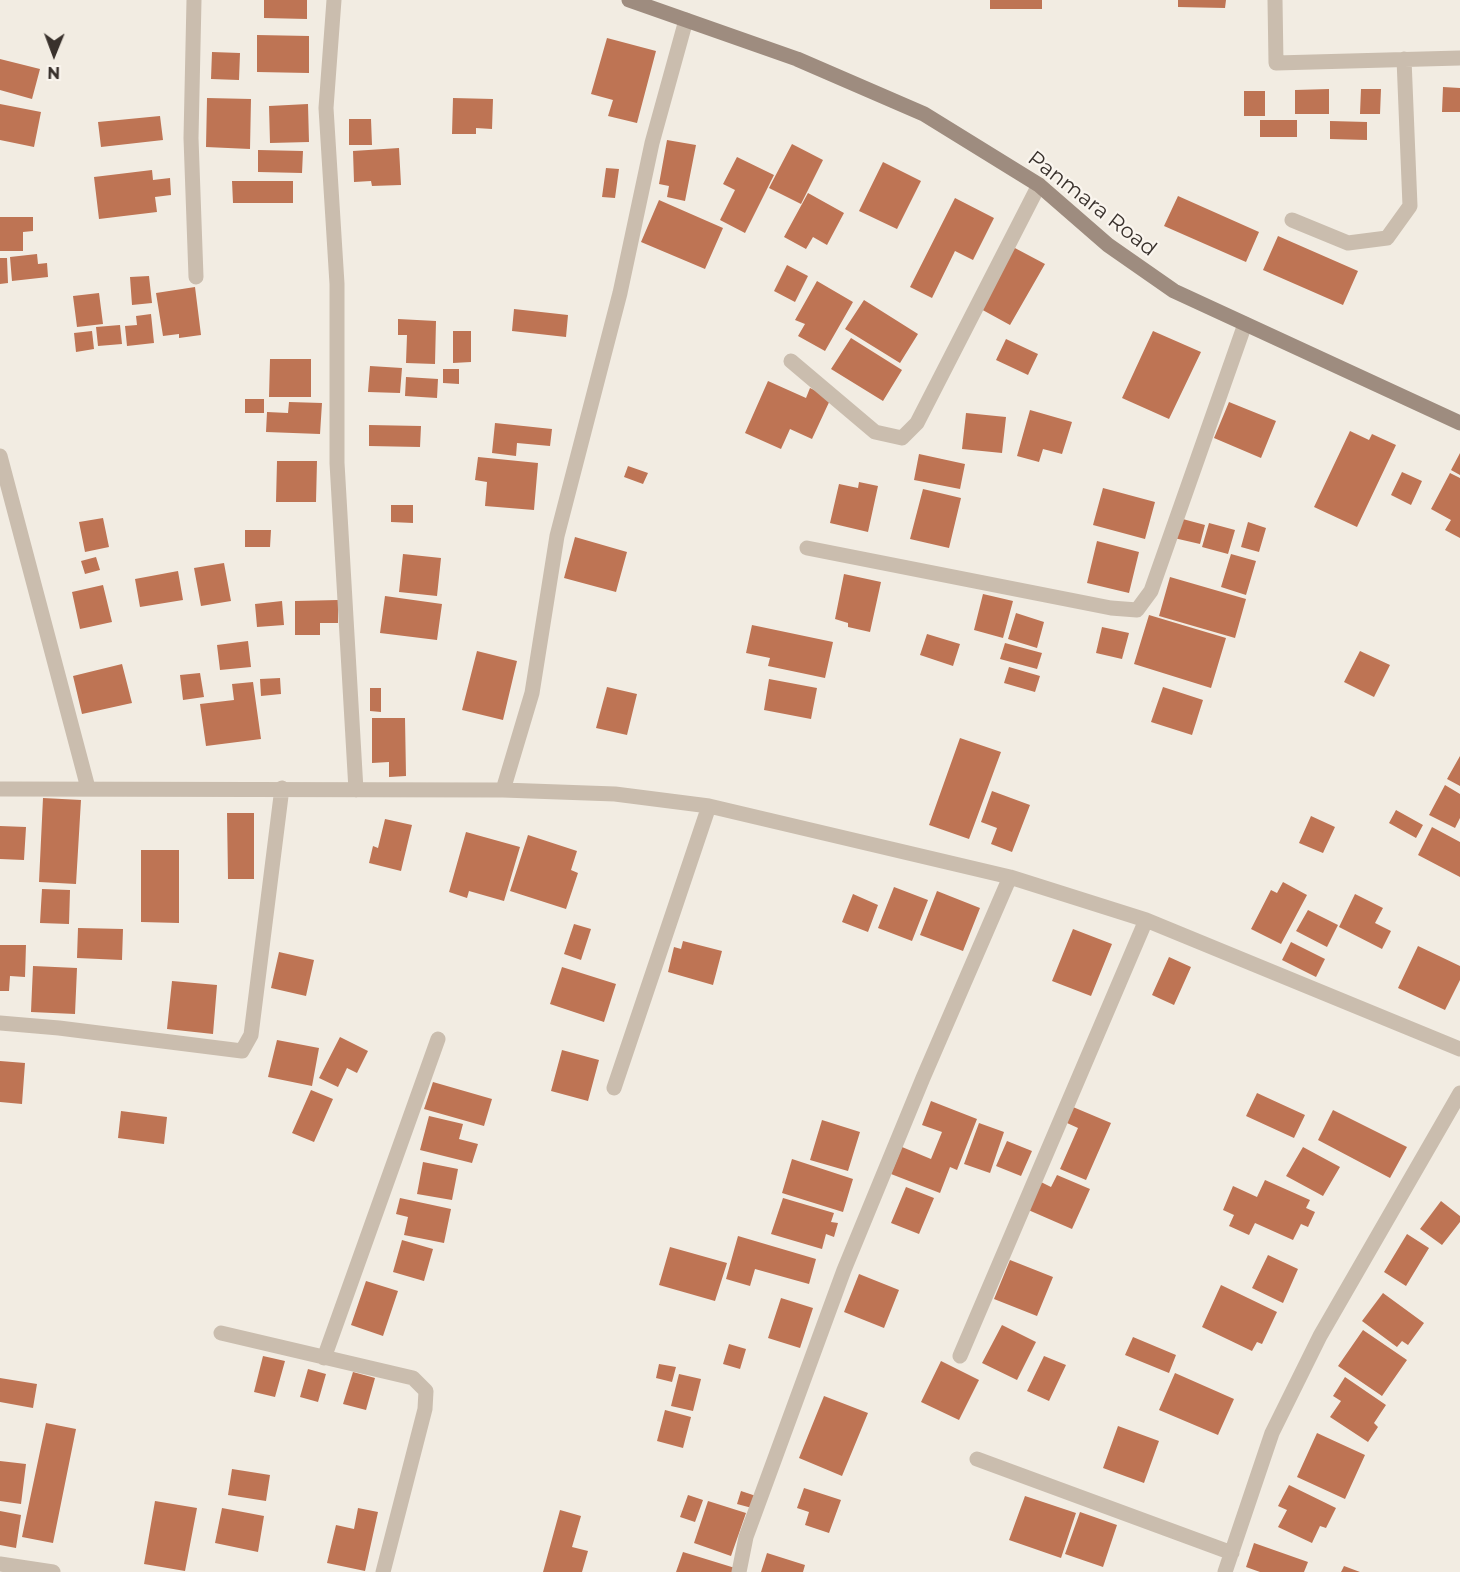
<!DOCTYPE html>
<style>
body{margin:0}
#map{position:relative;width:1460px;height:1572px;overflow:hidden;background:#f2ece2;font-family:Montserrat,sans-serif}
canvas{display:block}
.north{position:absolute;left:24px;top:24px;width:60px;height:60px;-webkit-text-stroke:4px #faf5ee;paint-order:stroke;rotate:181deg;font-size:16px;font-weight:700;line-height:24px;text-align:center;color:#39312c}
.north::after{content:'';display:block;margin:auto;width:21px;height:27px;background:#39312c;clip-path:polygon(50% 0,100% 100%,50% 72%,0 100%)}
</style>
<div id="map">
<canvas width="1460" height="1572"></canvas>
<div class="north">N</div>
</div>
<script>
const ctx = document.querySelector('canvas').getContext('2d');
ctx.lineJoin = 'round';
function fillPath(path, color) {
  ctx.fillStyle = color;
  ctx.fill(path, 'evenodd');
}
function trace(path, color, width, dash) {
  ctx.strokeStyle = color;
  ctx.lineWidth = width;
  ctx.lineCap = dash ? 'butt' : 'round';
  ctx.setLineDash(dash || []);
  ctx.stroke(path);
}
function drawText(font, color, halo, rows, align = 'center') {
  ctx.font = font + ' Montserrat,sans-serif';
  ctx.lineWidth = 4.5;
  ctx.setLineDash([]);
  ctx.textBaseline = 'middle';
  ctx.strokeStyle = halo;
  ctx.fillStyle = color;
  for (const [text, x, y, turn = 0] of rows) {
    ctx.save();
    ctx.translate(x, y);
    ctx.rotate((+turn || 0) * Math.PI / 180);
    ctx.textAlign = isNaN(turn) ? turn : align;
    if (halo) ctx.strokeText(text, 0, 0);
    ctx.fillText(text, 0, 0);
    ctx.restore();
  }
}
fillPath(new Path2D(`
 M264 0H307V19L264 18Z
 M990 0H1042V9H990Z
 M1178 0H1226L1225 8 1178 7Z
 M257 35 309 36V73L257 72Z
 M607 38 656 51 637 123 608 116 613 100 591 94Z
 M212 52 240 53 239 80 211 79Z
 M0 59 40 69 32 99 0 90Z
 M1443 87 1460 88V112H1442Z
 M1329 89V114H1295V90Z
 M1361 89H1381L1380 114H1360Z
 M1244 91H1265V116H1244Z
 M207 98 251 99 250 149 206 147Z
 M453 98 493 99 492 129 476 128V134H452Z
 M0 104 41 112 34 147 0 140Z
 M308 104 309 142 270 143 269 106Z
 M160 116 163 140 101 147 98 122Z
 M349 119H371L372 145H349Z
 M1260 120H1297V137H1260Z
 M1330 121 1367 122V140L1330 139Z
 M667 140 696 145 685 201 667 197 669 186 659 184Z
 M792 144 823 160 801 204 769 188Z
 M399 148 401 185 372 186 371 181 354 182 353 151Z
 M258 150 303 151 302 173 258 172Z
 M737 157 774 175 745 233 720 220 735 190 723 184Z
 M883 162 921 181 897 229 859 211Z
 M606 168 619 169 615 198 602 197Z
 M152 170 153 180 170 178 171 195 155 197 157 212 99 219 94 177Z
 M232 181H293V203H233Z
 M808 193 844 213 827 245 813 237 806 249 784 237Z
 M1178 196 1259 232 1246 262 1164 226Z
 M955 198 994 218 973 260 955 251 932 298 910 287Z
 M659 200 723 228 705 269 641 242Z
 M0 217H33V231L23 232V251H0Z
 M1278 236 1358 271 1343 305 1263 270Z
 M1013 247 1045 264 1010 325 979 308Z
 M37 254 38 264 47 263 48 277 12 281 10 257Z
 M0 258H7L8 283 0 284Z
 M787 265 808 276 795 302 774 291Z
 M149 276 152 303 132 305 130 277Z
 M817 281 853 302 825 351 798 336 805 324 795 320Z
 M195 287 201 335 179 338V334L163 336 156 293Z
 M99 293 103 324 77 327 73 296Z
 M864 300 918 334 900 363 845 329Z
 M514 309 568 315 566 337 512 331Z
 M151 314 154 343 127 346 125 326 137 325 136 316Z
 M398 319 436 321 435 364 406 363 407 335H398Z
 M120 325 122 344 98 346 96 327Z
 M92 331 94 349 76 352 74 333Z
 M453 331H471V362L453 363Z
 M1153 331 1201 352 1169 419 1122 398Z
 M851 338 902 370 883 401 831 369Z
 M1006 339 1038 354 1028 375 996 360Z
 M270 359H311V397H269Z
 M370 366 402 368 400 393 368 392Z
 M443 369H459V384L443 383Z
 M406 377 438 379 437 398 405 396Z
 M768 381 806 398 810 388 831 398 812 439 790 429 781 449 745 433Z
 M245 399H264V413H245Z
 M289 402 322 403 320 434 266 432 267 412 288 413Z
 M1229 402 1276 421 1261 458 1214 438Z
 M1030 410 1072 422 1062 454 1043 449 1039 462 1017 456Z
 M966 413 1006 417 1002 453 962 449Z
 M495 423 552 429 550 446 517 443 516 456 492 453Z
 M369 425 421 426 420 447 369 446Z
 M1350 431 1369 440 1372 434 1396 445 1357 527 1314 507Z
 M1460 453V475L1451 470Z
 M919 454 965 464 960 489 914 480Z
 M478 457 538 463 534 510 485 506 487 482 475 480Z
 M277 461H317L316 502H276Z
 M628 466 648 473 643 484 624 477Z
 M1402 472 1422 481 1411 505 1391 495Z
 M1450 473 1460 478V538L1445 530 1451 520 1431 509Z
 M859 482 878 486 868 532 830 523 839 484 858 488Z
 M1103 488 1155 502 1145 539 1093 525Z
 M923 489 961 498 949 548 910 539Z
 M391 505H413V523L391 522Z
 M103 518 109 547 85 552 79 522Z
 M1179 518 1205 525 1200 544 1174 538Z
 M1248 522 1266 528 1259 552 1241 547Z
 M1209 523 1235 530 1228 554 1202 547Z
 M245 530H271L270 547H245Z
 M575 537 627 552 616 592 564 578Z
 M1097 541 1139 552 1129 593 1087 583Z
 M403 554 441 558 437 596 399 592Z
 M1231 554 1256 561 1246 595 1221 587Z
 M96 557 100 570 85 574 81 561Z
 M224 563 231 601 201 606 194 568Z
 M178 571 183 600 140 607 135 579Z
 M844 574 881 582 870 632 848 627V623L835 619Z
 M1170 577 1246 599 1235 638 1159 616Z
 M103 585 112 622 80 629 72 592Z
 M983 594 1013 601 1003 638 974 630Z
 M385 596 442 604 437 640 380 633Z
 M338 600V623H320V635H295V601Z
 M282 601 284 625 257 627 255 604Z
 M1016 613 1044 622 1037 648 1008 639Z
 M1149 615 1226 638 1211 688 1134 664Z
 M752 625 833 642 825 678 768 666 770 658 746 653Z
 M1102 627 1129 633 1122 659 1096 653Z
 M927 634 960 644 953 666 920 655Z
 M248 641 251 667 220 670 217 645Z
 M1005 643 1042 653 1037 669 1000 659Z
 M477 651 517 661 503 720 462 710Z
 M1360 651 1390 665 1374 697 1344 682Z
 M122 664 132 703 82 714 73 676Z
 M1009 667 1040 676 1035 692 1004 683Z
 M200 673 204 697 183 700 180 675Z
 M280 678 281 694 261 696 260 679Z
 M769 679 817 688 811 719 764 710Z
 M253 682 261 739 206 746 200 704 234 700 232 684Z
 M607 687 637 694 627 735 596 728Z
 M1163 687 1203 700 1192 735 1151 722Z
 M370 688H381V712L370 711Z
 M372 718H405L406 776 389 777V762L372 763Z
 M960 738 1001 752 969 839 929 825Z
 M1460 756V786L1447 779Z
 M1445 785 1460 794V818L1455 828 1429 815Z
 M992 791 1030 805 1012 852 991 844 997 828 981 822Z
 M43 798 81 800 76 884 39 882Z
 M1396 810 1423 825 1416 838 1389 823Z
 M227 813H254V879H228Z
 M1311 816 1335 827 1323 853 1299 843Z
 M385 819 412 825 401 871 369 863 373 846 378 848Z
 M0 826 26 827 24 860 0 859Z
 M1432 827 1460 842V877L1418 855Z
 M466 832 520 847 504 901 469 891 467 898 449 892Z
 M528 835 577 851 571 870 578 873 566 909 510 891Z
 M141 850H179V923L141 922Z
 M1283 882 1307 895 1281 944 1251 929 1271 890 1277 893Z
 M894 887 928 900 912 941 878 928Z
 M42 889 70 890 69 924 40 923Z
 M937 891 980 908 963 951 920 935Z
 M853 894 878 905 868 932 842 922Z
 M1355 894 1383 908 1375 923 1391 931 1382 949 1339 927Z
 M1308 910 1338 925 1327 947 1296 931Z
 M574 924 591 929 581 960 564 954Z
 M78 928 123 929 122 960 77 958Z
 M1073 929 1112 944 1091 996 1052 981Z
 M683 941 722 951 713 985 668 972 674 947 681 949Z
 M1291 942 1325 959 1316 977 1282 960Z
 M0 945H26L25 977 10 976 9 991H0Z
 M1418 946 1460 966V980L1445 1010 1398 988Z
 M279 952 314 960 306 996 271 988Z
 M1169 957 1191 967 1174 1005 1152 995Z
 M33 966 77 968 75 1014 31 1012Z
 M562 967 616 984 604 1022 550 1004Z
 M172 981 217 985 213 1034 167 1029Z
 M340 1037 368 1051 357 1073 347 1068 338 1087 319 1078Z
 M277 1040 319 1048 312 1086 268 1077Z
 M562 1050 599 1060 588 1101 551 1091Z
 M0 1061 25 1063 22 1104 0 1102Z
 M433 1082 492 1099 484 1126 424 1109Z
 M311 1090 333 1099 314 1142 292 1133Z
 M1257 1093 1305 1115 1294 1138 1246 1116Z
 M931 1101 977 1119 957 1170 950 1167 940 1193 891 1174 902 1147 931 1159 942 1132 922 1125Z
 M1073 1107 1111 1123 1086 1180 1060 1169 1078 1128 1067 1123Z
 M1333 1110 1407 1147 1390 1178 1318 1140Z
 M121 1111 167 1117 164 1144 118 1138Z
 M429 1116 463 1124 459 1139 478 1144 472 1163 420 1150Z
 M822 1120 860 1132 848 1171 810 1160Z
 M979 1123 1004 1132 990 1173 964 1164Z
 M1007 1141 1032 1151 1021 1176 996 1166Z
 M1303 1147 1340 1167 1323 1196 1286 1176Z
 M792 1159 853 1179 843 1212 782 1193Z
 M423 1162 458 1169 452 1200 417 1194Z
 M1057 1175 1090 1189 1072 1229 1026 1209 1039 1181 1051 1187Z
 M1265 1180 1310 1200 1306 1208 1315 1212 1308 1227 1301 1224 1293 1240 1255 1223 1249 1235 1229 1226 1234 1215 1223 1210 1233 1186 1257 1197Z
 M906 1187 934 1198 919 1234 891 1223Z
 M400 1198 451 1209 444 1243 404 1235 408 1217 396 1214Z
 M783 1198 834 1213 831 1222 838 1223 834 1237 826 1234 822 1249 771 1234Z
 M1441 1201 1460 1216V1222L1442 1245 1420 1229Z
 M1407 1234 1429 1248 1406 1286 1384 1272Z
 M738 1236 816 1259 809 1284 755 1269 750 1286 726 1279Z
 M402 1240 433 1249 424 1281 393 1272Z
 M670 1247 727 1263 715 1301 659 1285Z
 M1268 1255 1298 1269 1283 1303 1252 1288Z
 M1010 1260 1053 1277 1037 1316 994 1299Z
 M859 1274 899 1290 884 1328 844 1312Z
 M366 1281 398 1291 383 1336 351 1325Z
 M1221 1285 1277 1312 1262 1344 1257 1342 1252 1351 1202 1327Z
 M1383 1293 1424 1323 1408 1345 1402 1341 1397 1347 1362 1321Z
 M781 1298 813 1308 800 1348 768 1338Z
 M1002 1325 1036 1342 1017 1380 982 1363Z
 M1363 1330 1407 1360 1382 1396 1338 1366Z
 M1133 1337 1176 1355 1169 1373 1125 1355Z
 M729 1344 746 1349 740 1369 723 1364Z
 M263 1356 285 1361 275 1397 254 1392Z
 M1044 1356 1066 1365 1049 1401 1027 1391Z
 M941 1361 979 1380 959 1420 921 1402Z
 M659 1364 676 1367 672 1382 656 1378Z
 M308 1369 326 1374 318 1402 300 1397Z
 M353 1372 375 1378 366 1410 343 1404Z
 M1175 1373 1234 1399 1218 1435 1159 1410Z
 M679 1374 701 1379 693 1411 671 1406Z
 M1345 1377 1386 1405 1374 1423 1378 1427 1368 1442 1330 1417 1341 1401 1333 1396Z
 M0 1378 37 1384 33 1408 0 1402Z
 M824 1396 868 1413 842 1476 799 1458Z
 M665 1410 691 1417 683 1448 657 1441Z
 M46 1423 76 1429 53 1543 22 1537Z
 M1118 1426 1159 1441 1144 1483 1103 1468Z
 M1317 1433 1365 1455 1345 1499 1297 1477Z
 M0 1461 26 1464 21 1504 0 1501Z
 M232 1469 270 1475 266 1501 228 1495Z
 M1289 1485 1336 1508 1326 1528 1320 1526 1312 1543 1278 1527 1287 1510 1278 1506Z
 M804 1488 841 1500 829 1533 805 1525 809 1512 797 1508Z
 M741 1491 756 1496 752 1508 737 1504Z
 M688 1495 703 1500 695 1522 680 1517Z
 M1025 1496 1076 1513 1061 1558 1009 1540Z
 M155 1501 197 1508 185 1571 144 1564Z
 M708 1501 746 1513 731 1556 694 1543Z
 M222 1508 264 1516 258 1552 215 1543Z
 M358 1508 378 1512 365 1571 327 1563 336 1525 354 1529Z
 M560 1510 581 1516 572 1547 588 1551 582 1572H543Z
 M0 1511 21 1515 16 1548 0 1545Z
 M1080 1512 1117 1525 1103 1567 1065 1554Z
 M1254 1543 1308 1562 1304 1572H1260L1246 1567Z
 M683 1552 735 1568 734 1572H676Z
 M767 1553 805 1565 803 1572H761Z
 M1344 1566 1360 1572H1341Z`), '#be7454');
trace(new Path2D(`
 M194 0 191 138 196 277`), '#cabdae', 15);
trace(new Path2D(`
 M334 0 326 108 337 284V463L356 790
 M1275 0 1276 63 1460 58
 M1292 220 1348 243 1387 238 1410 206 1404 59
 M791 361 875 432 902 438 917 423 1039 185
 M0 456 88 788
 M807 548 1111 608 1137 610 1151 591 1245 324
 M0 789 503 790 615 794 709 806 1010 877 1146 920 1460 1049
 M503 790 532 693 557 536 620 293 652 143 686 20
 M0 1023 59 1028 242 1051 251 1035 282 788
 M614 1088 709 806
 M221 1333 413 1378 426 1391 425 1409 383 1572
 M960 1356 1146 920
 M324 1358 438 1039
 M977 1459 1232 1553
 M0 1564 53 1572
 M739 1572 746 1537 844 1270 923 1078 1010 877
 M1225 1572 1272 1433 1320 1336 1460 1093`), '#cabdae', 15);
trace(new Path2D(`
 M629 0 797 59 924 114 1039 185 1108 245 1174 291 1460 423`), '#9e8c7f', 15);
drawText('21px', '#39312c', '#faf5ee', [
 ["Panmara Road",1092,204,38]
]);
</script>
